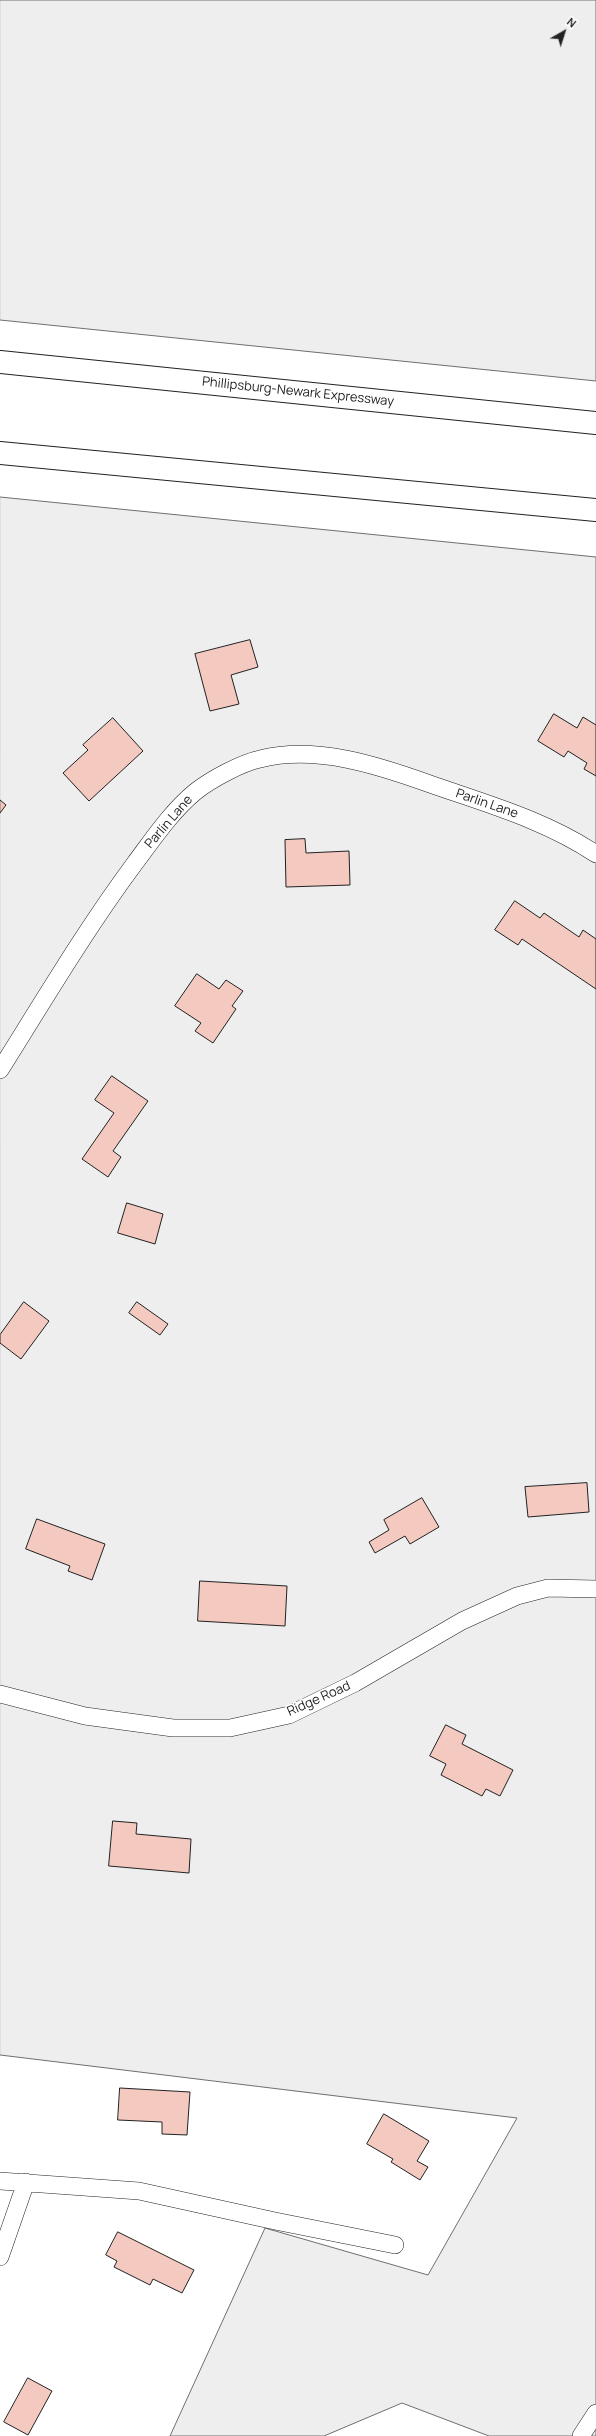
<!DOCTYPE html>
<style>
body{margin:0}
#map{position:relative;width:596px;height:2436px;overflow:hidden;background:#fff;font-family:Manrope,sans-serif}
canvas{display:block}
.north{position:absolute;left:544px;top:12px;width:40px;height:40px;-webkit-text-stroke:3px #fff;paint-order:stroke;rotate:39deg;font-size:11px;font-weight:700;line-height:16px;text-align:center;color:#222}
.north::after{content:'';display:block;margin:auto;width:14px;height:18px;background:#222;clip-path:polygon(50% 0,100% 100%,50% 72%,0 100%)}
</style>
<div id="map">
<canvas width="596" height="2436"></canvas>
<div class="north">N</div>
</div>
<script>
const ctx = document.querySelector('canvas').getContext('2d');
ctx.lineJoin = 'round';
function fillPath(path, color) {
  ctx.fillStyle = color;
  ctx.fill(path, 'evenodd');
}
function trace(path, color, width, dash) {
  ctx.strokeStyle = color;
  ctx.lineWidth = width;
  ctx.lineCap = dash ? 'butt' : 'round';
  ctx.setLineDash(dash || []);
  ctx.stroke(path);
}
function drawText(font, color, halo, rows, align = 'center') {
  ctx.font = font + ' Manrope,sans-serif';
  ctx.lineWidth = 3;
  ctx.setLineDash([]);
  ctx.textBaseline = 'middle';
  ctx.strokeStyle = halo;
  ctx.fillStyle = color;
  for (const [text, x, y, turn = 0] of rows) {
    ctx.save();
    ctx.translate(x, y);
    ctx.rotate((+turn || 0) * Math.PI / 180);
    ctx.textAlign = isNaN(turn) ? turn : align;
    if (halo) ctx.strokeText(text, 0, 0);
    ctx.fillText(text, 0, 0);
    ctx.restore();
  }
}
const green = new Path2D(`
 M0 0H596V381L0 320Z
 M0 497 596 557V2436H489L402 2403 324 2436H170L265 2228 428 2275 517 2118 0 2055Z`);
fillPath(green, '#eee');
trace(green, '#6f6f6f', 1);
const building = new Path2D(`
 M250 640 258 667 231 675 239 704 210 711 195 654Z
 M554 714 577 728 583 717 596 725V776L584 769 587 763 568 751 564 757 538 741Z
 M113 718 143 751 89 801 63 773 88 750 83 745Z
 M0 800 6 805 0 813Z
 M305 839 306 853 349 851 350 885 286 887 285 840Z
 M515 901 540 918 544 913 579 937 583 930 596 939V989L522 939 518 945 495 930Z
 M197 974 219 989 226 980 243 991 232 1006 236 1009 213 1043 195 1031 201 1023 175 1006Z
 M112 1076 148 1101 113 1151 121 1157 108 1177 82 1159 114 1113 95 1100Z
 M127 1203 163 1214 155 1244 118 1233Z
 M24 1302 49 1321 21 1359 0 1343V1335Z
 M137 1302 168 1324 160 1335 129 1313Z
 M587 1483 589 1512 528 1517 525 1487Z
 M422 1498 439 1527 410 1544 405 1536 375 1553 369 1542 389 1530 384 1520Z
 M37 1519 105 1544 92 1580 68 1571 70 1566 26 1549Z
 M200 1581 287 1586 285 1626 198 1621Z
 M446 1725 466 1735 462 1744 513 1770 500 1796 486 1789 482 1796 441 1775 446 1764 430 1756Z
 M113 1821 137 1823 136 1834 191 1839 189 1873 109 1866Z
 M120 2088 190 2092 187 2135 162 2134V2122L118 2120Z
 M384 2114 429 2141 417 2161 428 2167 420 2180 391 2162 393 2159 367 2144Z
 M118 2232 194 2270 182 2293 153 2279 150 2285 114 2267 117 2261 106 2255Z
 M28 2378 52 2391 28 2435 4 2422Z`);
fillPath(building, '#f3c9c0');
trace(building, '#222', 1);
const minor = new Path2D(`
 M0 1070C44 1000 86 929 135 863 153 839 171 812 195 792 210 780 241 763 260 759 316 745 377 765 430 784 487 804 545 820 596 854
 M0 1694 85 1716 173 1728H230L289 1715 355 1683 462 1621 517 1596 548 1588 596 1589
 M0 2181 139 2191 275 2221 395 2245
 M0 2257 26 2182
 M581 2436 596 2413`);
const motorway = new Path2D(`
 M0 362 596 423
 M0 453 596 510`);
trace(minor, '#222', 18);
trace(motorway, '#222', 24);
trace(minor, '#fff', 17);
trace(motorway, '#fff', 22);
drawText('13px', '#222', '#fff', [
 ["Phillipsburg-Newark Expressway",298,392,6],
 ["Parlin Lane",487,804,19],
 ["Parlin Lane",169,822,-49],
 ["Ridge Road",319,1699,-24]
]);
</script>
